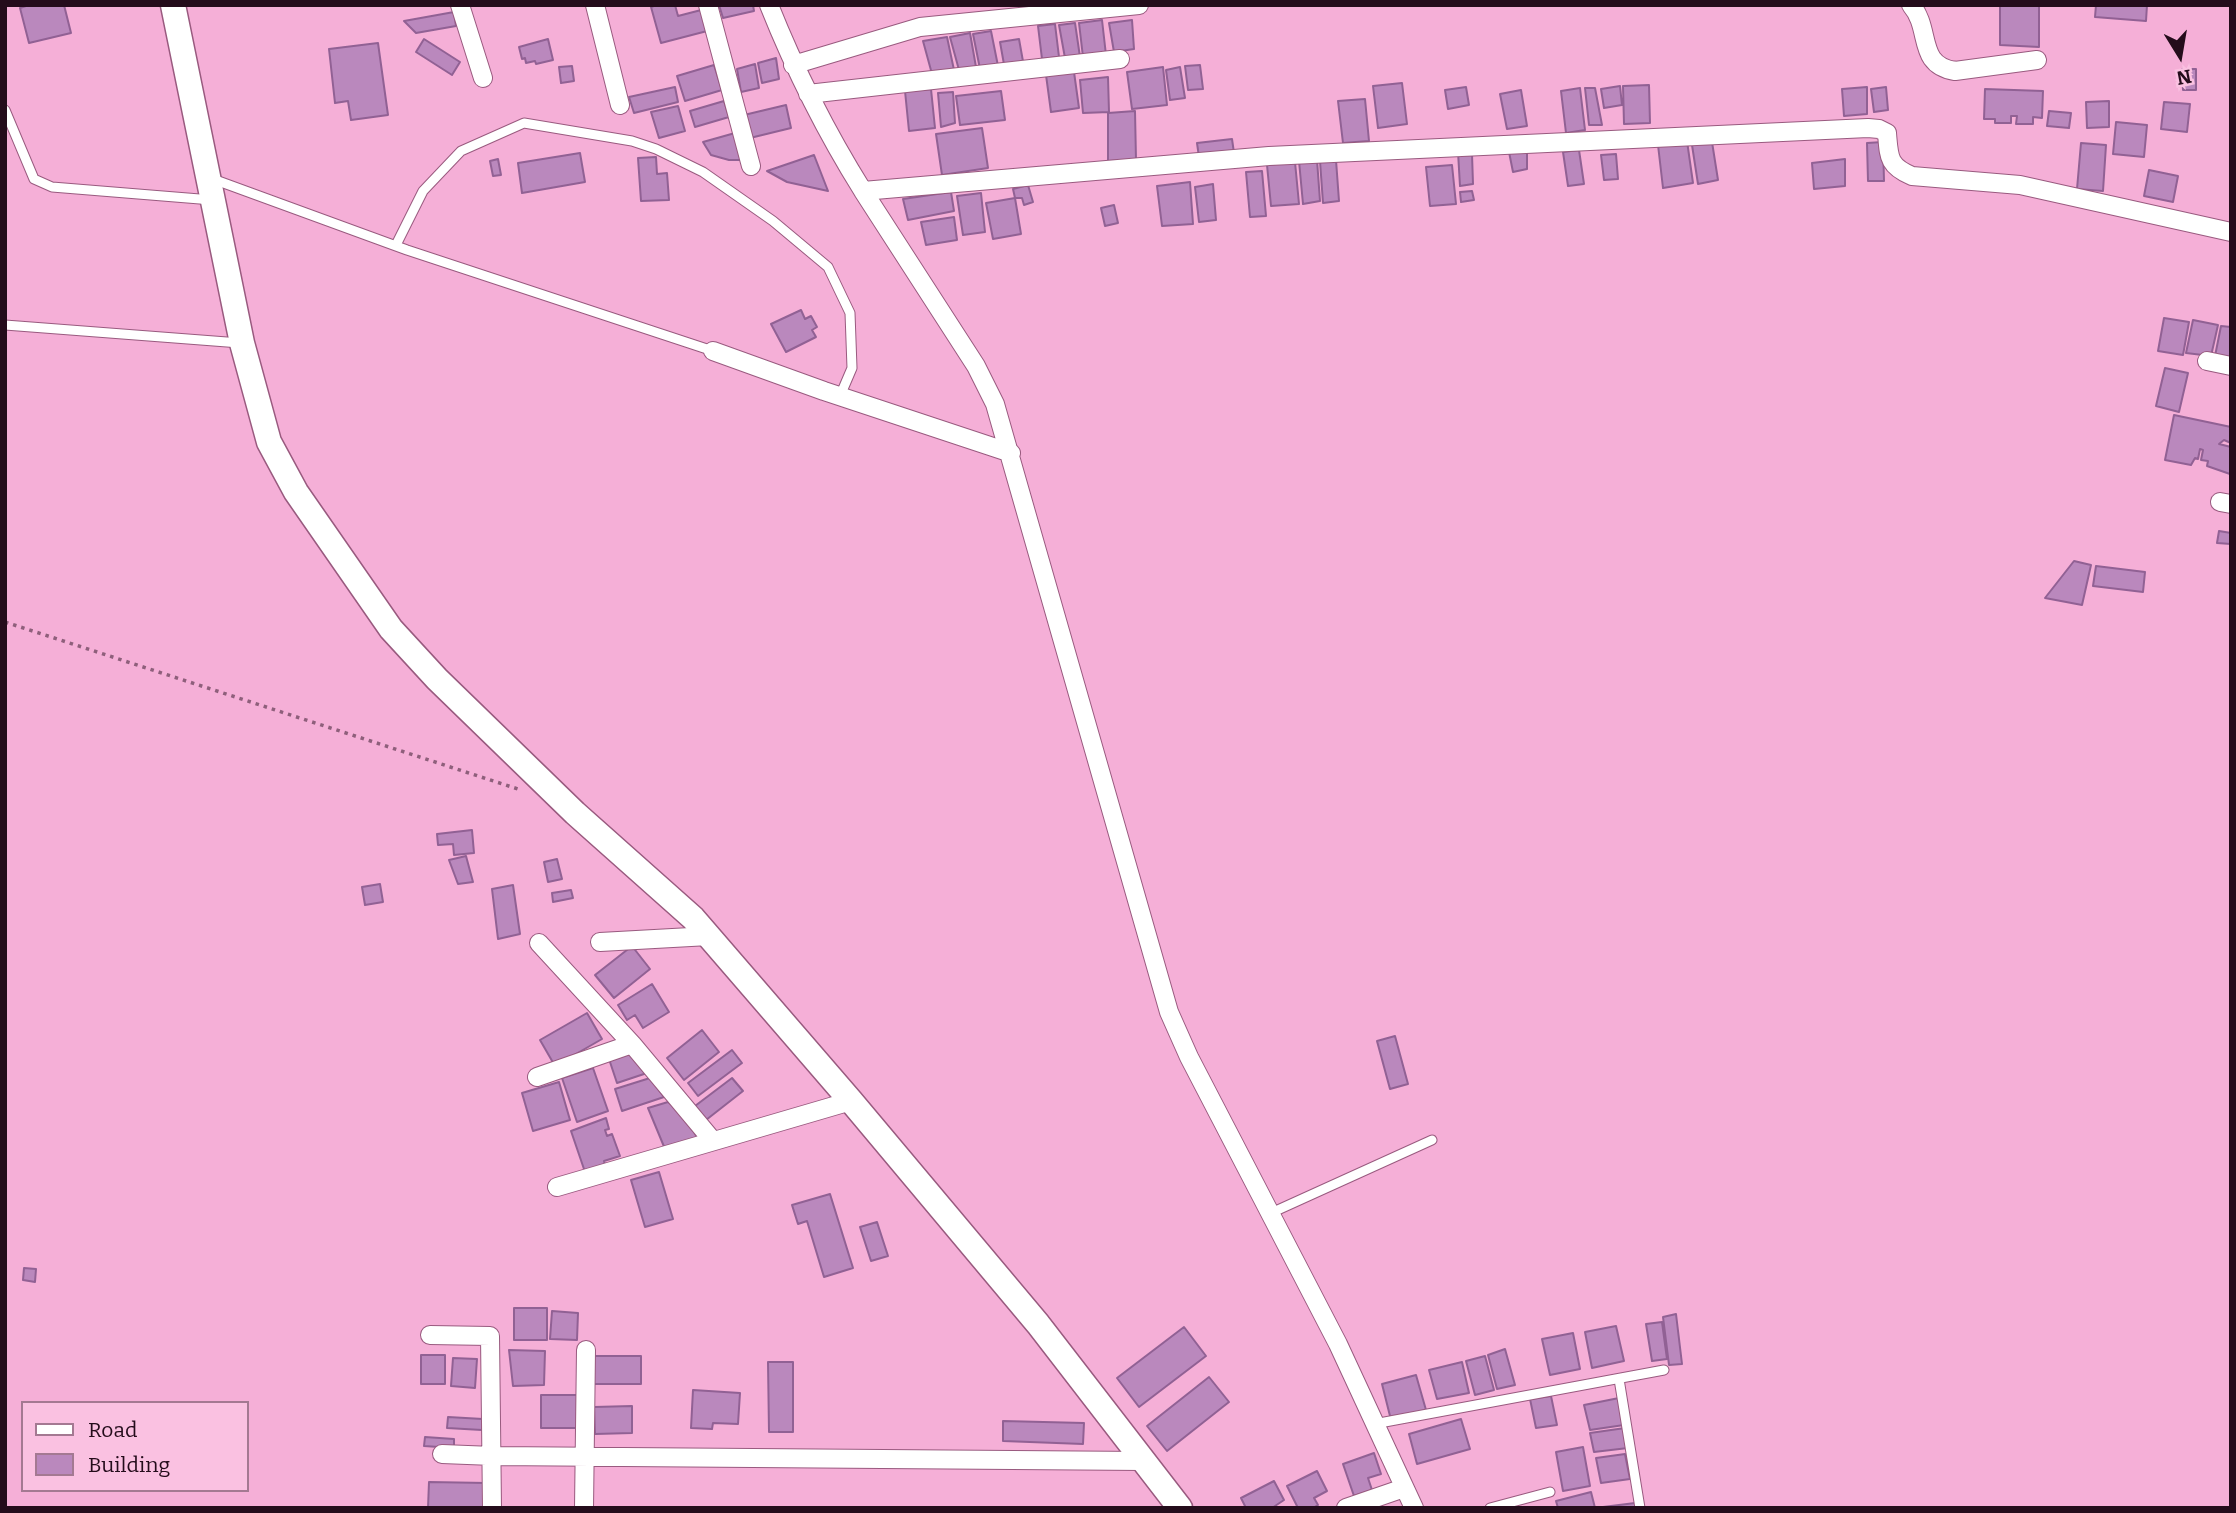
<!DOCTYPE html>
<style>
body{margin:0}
#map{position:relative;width:2236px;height:1513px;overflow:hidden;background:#f5afd7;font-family:Bitter,serif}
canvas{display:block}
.frame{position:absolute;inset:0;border:7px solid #240c1b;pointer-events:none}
.legend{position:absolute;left:21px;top:1401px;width:228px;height:91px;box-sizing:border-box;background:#fac1e1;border:2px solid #a47992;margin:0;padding:9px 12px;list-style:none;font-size:21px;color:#240c1b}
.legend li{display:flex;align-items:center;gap:14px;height:35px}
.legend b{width:35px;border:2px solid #a47992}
.north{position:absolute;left:2145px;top:21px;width:70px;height:70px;-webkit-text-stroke:5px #fac1e1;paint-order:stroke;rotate:169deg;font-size:19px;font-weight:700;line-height:28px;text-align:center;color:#240c1b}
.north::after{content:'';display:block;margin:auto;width:24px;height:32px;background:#240c1b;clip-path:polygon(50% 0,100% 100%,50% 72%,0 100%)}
</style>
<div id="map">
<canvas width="2236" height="1513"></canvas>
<div class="frame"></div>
<ul class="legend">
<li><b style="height:9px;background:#fff"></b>Road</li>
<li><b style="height:19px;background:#ba88bd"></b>Building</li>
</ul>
<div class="north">N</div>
</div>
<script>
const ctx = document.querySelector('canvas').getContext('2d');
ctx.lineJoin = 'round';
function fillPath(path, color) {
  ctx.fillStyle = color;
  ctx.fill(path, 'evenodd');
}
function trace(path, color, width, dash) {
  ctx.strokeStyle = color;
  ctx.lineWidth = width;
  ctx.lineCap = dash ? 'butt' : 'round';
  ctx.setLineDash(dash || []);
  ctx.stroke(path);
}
const building = new Path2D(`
 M29 5H64L71 33 29 43 20 8Z
 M657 5H675L678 16 705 9 711 30 661 43 651 7Z
 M719 5H753L754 11 723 18Z
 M2000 5H2039V47L2000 45Z
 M2096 5H2147L2146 21 2095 17Z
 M454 12 456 26 416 33 404 21Z
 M1102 20 1106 55 1083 57 1079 23Z
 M1132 20 1134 49 1114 52 1109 23Z
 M1075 23 1080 57 1065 58 1059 25Z
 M1055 24 1059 57 1042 59 1038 26Z
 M991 31 998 66 980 69 973 34Z
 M970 33 976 67 959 70 950 37Z
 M947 37 954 70 932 74 923 41Z
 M424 39 460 62 452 75 416 52Z
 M548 39 553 60 536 64 535 61 526 63 525 58 522 59 519 47Z
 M1019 39 1024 67 1005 70 1000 42Z
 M378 43 388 115 351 120 348 101 335 103 329 49Z
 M776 58 779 79 762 83 758 63Z
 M755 64 759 88 741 92 737 69Z
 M714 65 722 90 685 101 677 76Z
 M1200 65 1203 89 1188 90 1185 66Z
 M572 66 574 81 561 83 559 67Z
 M1163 67 1167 105 1132 109 1127 72Z
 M1180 67 1185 98 1170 100 1166 70Z
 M2182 69H2196V90H2183Z
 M1074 72 1079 108 1051 112 1046 75Z
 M1108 77 1109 112 1083 113 1080 80Z
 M1402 83 1407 124 1378 128 1373 86Z
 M1649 85 1650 123 1624 124 1623 86Z
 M1620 86 1622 105 1604 108 1601 89Z
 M675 87 678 102 634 113 629 97Z
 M1466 87 1469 105 1448 109 1445 90Z
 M1867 87V114L1844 116 1842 89Z
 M1886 87 1888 110 1874 112 1871 89Z
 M1580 88 1585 130 1566 133 1561 91Z
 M1585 88H1595L1602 125H1589Z
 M931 89 935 128 909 131 905 91Z
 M1985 89 2043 91 2042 118 2033 117V124H2016L2017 116H2011V123H1995V119H1984Z
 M1521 90 1527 126 1507 129 1500 94Z
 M1001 91 1005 120 960 125 956 96Z
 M953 92 955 123 941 127 938 93Z
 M1365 99 1369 141 1343 143 1338 101Z
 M724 101 729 117 695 127 690 111Z
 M2109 101V127L2087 128 2086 102Z
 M2164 102 2190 104 2187 132 2161 129Z
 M786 105 791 128 750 138 744 115Z
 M678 106 685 131 659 138 651 112Z
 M1135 111 1136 160 1108 161V113Z
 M2049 111 2071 113 2069 128 2047 126Z
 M2116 122 2147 125 2144 157 2113 154Z
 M982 128 988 168 942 175 936 134Z
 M735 133 746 160H729L711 155 703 142Z
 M1232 139 1234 153 1199 157 1197 143Z
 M1687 141 1693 183 1663 188 1658 145Z
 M1712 142 1718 180 1698 184 1692 145Z
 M1883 142 1884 181H1868L1867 143Z
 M2081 143 2106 145 2103 191 2077 189Z
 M1527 150V169L1513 172 1509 152Z
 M1579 150 1584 184 1568 186 1563 152Z
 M1458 152 1472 154 1473 184 1460 186Z
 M580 153 585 182 522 193 518 163Z
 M1616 154 1618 179 1604 180 1601 155Z
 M814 155 828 191 787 182 767 171Z
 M656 157 657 174 667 173 669 200 641 201 638 158Z
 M498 159 501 175 493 176 490 161Z
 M1845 159V186L1814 189 1812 163Z
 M1317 160 1320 201 1303 204 1299 161Z
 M1336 160 1339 201 1323 203 1320 161Z
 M1295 162 1299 204 1271 206 1267 165Z
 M1452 165 1456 204 1430 206 1426 167Z
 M2149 170 2178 176 2173 202 2144 196Z
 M1262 171 1266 216 1250 217 1246 172Z
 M1190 182 1193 224 1162 226 1157 186Z
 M1213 184 1216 220 1199 222 1195 187Z
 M1028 185 1033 202 1024 205 1022 198H1015L1013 189Z
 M1472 191 1474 200 1461 202 1460 192Z
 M951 192 954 211 908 220 903 199Z
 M981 193 985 232 963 235 957 196Z
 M1015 198 1021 234 993 239 986 203Z
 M1114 205 1118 223 1105 226 1101 208Z
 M954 217 957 240 926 245 921 222Z
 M801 310 805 319 811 316 817 327 812 330 816 337 786 352 771 324Z
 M2164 318 2189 322 2183 355 2158 351Z
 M2193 320 2218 325 2211 356 2186 353Z
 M2221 326 2231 327V360L2215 356Z
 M2165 368 2188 373 2179 412 2156 406Z
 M2174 415 2231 427V443L2224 440 2219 444 2231 447 2230 474 2207 466 2208 461 2201 460 2203 450 2200 449 2198 459 2195 458 2191 465 2165 460Z
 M2219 531 2231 533V544L2217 543Z
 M2074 561 2091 565 2082 605 2045 598Z
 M2096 566 2145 572 2143 592 2093 586Z
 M472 830 474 853 454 855 453 844 438 845 437 834Z
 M466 856 473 882 458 884 449 860Z
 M557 859 562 879 548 882 544 862Z
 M380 884 383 902 365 905 362 887Z
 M513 885 520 934 498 939 492 889Z
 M571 890 573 898 553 902 552 893Z
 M632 946 650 969 614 998 595 975Z
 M652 984 669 1012 643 1028 635 1015 627 1020 618 1005Z
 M587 1013 602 1039 555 1066 540 1040Z
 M702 1030 719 1052 684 1080 667 1058Z
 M1395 1036 1408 1084 1390 1089 1377 1041Z
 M732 1050 742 1063 698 1096 688 1083Z
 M629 1052 647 1073 617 1083 609 1059Z
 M593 1068 608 1111 577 1122 562 1078Z
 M650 1078 664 1097 622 1111 615 1089Z
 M732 1078 743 1091 706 1120 695 1106Z
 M559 1082 570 1120 533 1131 522 1093Z
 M668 1102 684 1114 698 1139 665 1149 648 1108Z
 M606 1118 609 1129 605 1130 607 1136 612 1134 620 1156 604 1161 605 1165 585 1172 571 1131Z
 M659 1172 673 1219 645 1227 631 1180Z
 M830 1194 853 1268 824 1277 807 1221 798 1224 792 1205Z
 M877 1222 888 1256 871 1261 860 1227Z
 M24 1268 36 1269 35 1282 23 1280Z
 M514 1308H547V1340H514Z
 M552 1311 578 1313 577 1340 550 1339Z
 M1676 1314 1682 1364 1669 1365 1663 1317Z
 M1662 1322 1667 1359 1652 1361 1646 1324Z
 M1616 1326 1624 1361 1592 1368 1585 1332Z
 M1184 1327 1206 1356 1139 1407 1117 1378Z
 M1573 1333 1580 1369 1550 1375 1542 1339Z
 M1505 1349 1515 1385 1497 1389 1488 1355Z
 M509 1350 545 1351 544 1385 513 1386Z
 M421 1355H445V1384H421Z
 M589 1356H641V1384H589Z
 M1485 1356 1494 1390 1475 1395 1466 1361Z
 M453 1358 477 1359 475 1388 451 1386Z
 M768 1362H793V1432H769Z
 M1462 1362 1469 1393 1437 1399 1429 1370Z
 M1416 1375 1426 1410 1391 1420 1382 1384Z
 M1209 1377 1229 1402 1167 1451 1147 1426Z
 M693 1390 740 1393 738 1424 713 1423 712 1429 691 1428Z
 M541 1395H577V1428H541Z
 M1551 1396 1557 1425 1536 1428 1530 1399Z
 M1619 1398 1624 1425 1590 1430 1584 1405Z
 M632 1406V1433L595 1434 594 1407Z
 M448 1417 483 1419 482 1430 447 1428Z
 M1461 1419 1470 1449 1417 1464 1409 1434Z
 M1003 1421 1084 1423 1083 1444 1003 1441Z
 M1625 1428 1628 1448 1594 1452 1590 1433Z
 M425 1437 454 1439V1448L424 1446Z
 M1583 1447 1590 1486 1563 1491 1556 1452Z
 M1374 1453 1381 1474 1368 1478 1372 1490 1354 1496 1343 1464Z
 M1625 1454 1630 1479 1601 1483 1596 1458Z
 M1317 1471 1327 1491 1314 1498 1318 1505 1313 1508H1298L1287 1486Z
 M1274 1481 1284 1500 1272 1508H1246L1241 1498Z
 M429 1482 487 1483 486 1508H428Z
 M1591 1492 1595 1508H1558L1556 1501Z
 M1635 1503 1636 1508 1603 1507Z`);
fillPath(building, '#ba88bd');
trace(building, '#916194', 2);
const lane = new Path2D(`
 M5 110 34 179 52 187 212 200
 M210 178 407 250 713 351
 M396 245 423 191 461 151 524 123 632 141 656 149 703 172 773 221 828 267 850 313 852 368 840 396
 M5 325 240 343
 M1271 1213 1432 1140
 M1619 1379 1640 1508
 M1374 1424 1664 1370
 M1490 1508 1550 1492`);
const street = new Path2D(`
 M460 5 483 78
 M595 5 620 105
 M708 5 751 166
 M769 5C795 70 826 132 863 191
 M1911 5C1932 29 1916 65 1955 71L2037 60
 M793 65 920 27 1139 5
 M808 94 1120 59
 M713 351 824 391 1011 453
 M2207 361 2231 366
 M2220 502 2231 504
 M600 942 709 936
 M539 943 632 1044 713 1141
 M537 1077 632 1044
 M557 1187 851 1101
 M430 1335 490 1336 492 1508
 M442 1454 493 1456 1143 1461
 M584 1508 586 1350
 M1346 1508 1404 1488
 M1414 1508 1338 1344 1189 1057 1169 1012 995 404 976 366 863 191 1269 156 1868 128 1879 129 1887 133C1889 157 1888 166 1912 176L2020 185 2231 232`);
const secondary = new Path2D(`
 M173 5 242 343 269 442 296 492 391 629 437 679 575 813 693 918 851 1101 1038 1324 1180 1508`);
trace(lane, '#995a7f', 11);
trace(street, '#995a7f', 20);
trace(secondary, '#995a7f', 27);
trace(new Path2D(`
 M5 622 518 789`), '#8e5f7b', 3.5, [3.5, 5]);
trace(lane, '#fff', 9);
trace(street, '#fff', 18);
trace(secondary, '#fff', 24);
</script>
